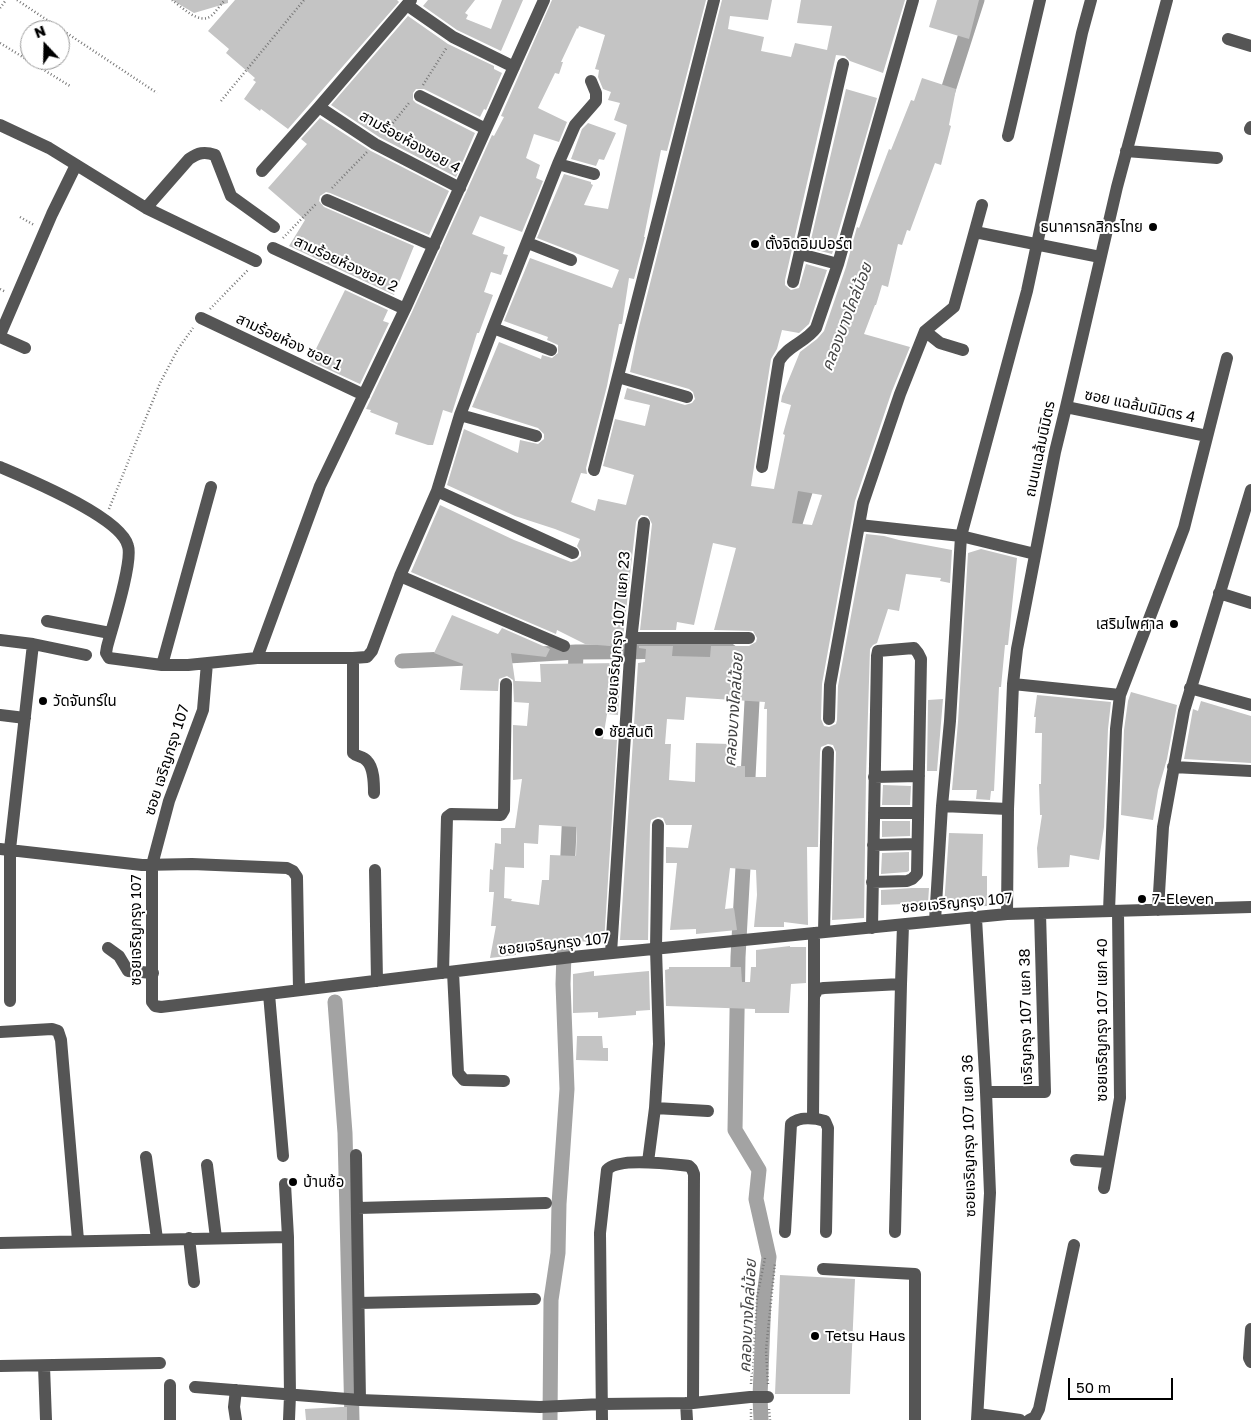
<!DOCTYPE html>
<meta charset="utf-8">
<style>
body{margin:0}
#map{position:relative;width:1251px;height:1420px;overflow:hidden;background:#fff;font-family:"Golos Text",sans-serif}
canvas{display:block}
.north{position:absolute;left:20px;top:20px;width:50px;height:50px;box-sizing:border-box;background:#fff;border:1px solid #999;border-radius:50%;rotate:339deg;font-size:14px;font-weight:700;line-height:20px;text-align:center;color:#000}
.north::after{content:'';display:block;margin:auto;width:18px;height:22px;background:#000;clip-path:polygon(50% 0,100% 100%,50% 72%,0 100%)}
.scale{position:absolute;left:1068px;top:1378px;width:105px;height:22px;box-sizing:border-box;border:2px solid #000;border-top:0;padding-left:6px;font-size:15px;line-height:18px;white-space:nowrap;color:#000;-webkit-text-stroke:4px #fff;paint-order:stroke}
</style>
<div id="map">
<canvas width="1251" height="1420"></canvas>
<div class="north">N</div>
<div class="scale">50 m</div>
</div>
<script>
const ctx = document.querySelector('canvas').getContext('2d');
ctx.lineJoin = 'round';
function trace(path, color, width, dash) {
  ctx.strokeStyle = color;
  ctx.lineWidth = width;
  ctx.lineCap = dash ? 'butt' : 'round';
  ctx.setLineDash(dash || []);
  ctx.stroke(path);
}
function fillPath(path, color) {
  ctx.fillStyle = color;
  ctx.fill(path, 'evenodd');
}
function drawText(font, color, halo, rows, align = 'center') {
  ctx.font = font + ' "Golos Text","Noto Sans Thai",sans-serif';
  ctx.lineWidth = 4;
  ctx.setLineDash([]);
  ctx.textBaseline = 'middle';
  ctx.strokeStyle = halo;
  ctx.fillStyle = color;
  for (const [text, x, y, turn = 0] of rows) {
    ctx.save();
    ctx.translate(x, y);
    ctx.rotate((+turn || 0) * Math.PI / 180);
    ctx.textAlign = isNaN(turn) ? turn : align;
    if (halo) ctx.strokeText(text, 0, 0);
    ctx.fillText(text, 0, 0);
    ctx.restore();
  }
}
trace(new Path2D(`
 M943 106 977 0
 M789 542 811 473
 M491 657 576 652 730 651
 M402 661 468 658
 M575 682 576 652
 M747 796 753 682
 M744 849 738 957 735 1130 759 1170 756 1199 769 1257 764 1297 760 1397 761 1420
 M567 875 570 808
 M335 1002 345 1133 352 1420
 M550 1420 551 1300 558 1253 559 1204 567 1089 563 984 565 922`), '#a3a3a3', 15);
fillPath(new Path2D(`
 M172 0H228V3L194 13Z
 M235 0H397L399 2 288 129 261 109 260 111 244 99 256 82 253 80 255 78 226 53 229 49 208 31Z
 M428 0H475L465 13 468 15 466 19 491 29 502 0H523L501 51 457 30 423 6Z
 M552 0H706L667 151 661 150 644 237H645L634 279 629 278 622 324H619L607 386 586 468 587 474 581 473 571 502 595 511 598 499 626 505 634 475 603 466 615 419 645 426 650 405 624 399 627 388 685 405 692 403 695 399 693 392 689 389 630 372 639 327 722 0H772L768 20 730 16 728 29 764 37 761 51 791 57 795 43 827 50 832 26 797 23 801 0H905L883 73 850 61 845 56 836 55 785 280V285L791 290 799 288 806 264 827 270 809 324 799 333 782 330 777 349 771 359 751 486 774 489 785 435 783 434 791 405 781 402 782 396 800 352 817 339 824 331 846 267 857 227 859 228 889 149 891 150 911 100 914 101 922 78 956 89 949 125 951 126 941 165 935 163 910 231 907 230 902 245 898 244 888 287 882 285 876 305H875L864 334 910 347 892 391 855 501 822 684 821 719 824 726 829 727 836 724 837 720 838 686 866 534 884 536 899 540 952 550 950 583 940 581 941 578 906 574 899 611 888 609 877 643 873 645 870 649 866 777 864 918 832 920 836 752 833 745 828 744 821 747 820 752 818 847H807L808 925 784 922V927H754L757 895 756 870 730 868 725 909 734 908 737 930 696 934V929L670 930 677 863H666V847L688 848 692 825H666L663 818 658 817 651 820 650 825 648 940H620L638 663 645 662 646 649 639 648V646H673L672 656 710 657 711 646H749L756 642 757 638 753 631 714 630 736 548 713 543 694 625 677 622 676 630H640L652 524 648 516 641 515 638 518 636 522 622 647 585 644 557 630 556 634 411 572 440 505 514 540 571 562 577 560 581 556V552L577 546 580 539 555 529 515 516 447 485 464 429 518 453 520 440 538 444 544 439V434L538 428 472 407 499 342 541 359 542 355 552 358 558 353V345L547 340 548 337 504 321 530 258 612 288 619 270 537 238 564 174 591 182V184L593 185 584 205 608 209 627 125 614 120 620 103 608 100 611 92 603 89 598 77 599 70 595 69 605 35 579 26 578 29 577 28 561 62H563L559 74 555 73 538 108 567 122 559 142 534 134 526 158 540 165 536 178 543 181 522 232 480 216 472 234 505 247 503 254 508 255 501 275 491 272 484 292 493 295 479 333H477L452 413 443 410 433 445H428L395 434 398 423 370 412 371 410 366 409 412 312 492 135 494 136 504 117 501 116ZM798 491 822 495 812 525 792 523ZM686 697 765 702 764 709H767L766 777H745V766H730V744L696 743 695 782 669 780 671 744H665L667 719 684 720Z
 M937 0H979L969 39 929 27Z
 M408 16 448 44 494 66V69L502 73 486 110 484 109 480 117 424 89H416L413 93V100L416 103 475 133 456 177 379 137 331 105Z
 M846 89 877 98 832 254 809 248Z
 M320 118 371 151 449 191 429 235 330 193 326 192 320 196 319 201 324 207 414 246 394 295 289 246 305 220 268 188 307 144 301 139Z
 M588 123 616 133 604 160 599 159 596 166 571 159 582 129Z
 M345 290 388 310 383 321 389 323 360 384 310 361Z
 M981 549 1017 558 1008 645H1005L1001 687H999L994 791H991L990 800 976 799 977 790H952L958 722 968 553Z
 M452 615 498 634 502 628 550 649 546 657 511 653 515 681 541 682 540 664 621 663 618 715 607 714 603 739 617 740 604 943 564 940V943H516V955L490 958 496 926H491L494 892H489L490 869 493 870 495 843 501 844V828H515L522 779 513 780V725L527 726 529 703 514 702 513 680 507 676 499 679 498 691 460 690 463 664 434 653ZM539 825 577 827 576 856 550 855 549 880H542L539 905 511 901 512 899 504 898 505 867 524 868V843L538 844Z
 M1131 692 1177 705 1167 759 1158 790 1153 820 1121 815 1124 730 1128 701Z
 M1037 695 1111 702 1108 729 1104 827 1099 860 1070 855 1069 867 1038 868 1037 848 1042 815H1040L1039 784H1041L1042 733H1035L1036 717H1034Z
 M943 699 937 771H927L928 700Z
 M1201 701 1251 716V763L1184 759 1193 709 1198 711Z
 M883 785 911 786 910 805H882Z
 M882 821H910V836L882 837Z
 M949 833 983 834 982 876H987V906L944 907Z
 M909 852V871L907 872 881 874 882 853Z
 M912 888H929L928 903 881 905V890Z
 M790 946V947H806V983L791 984 789 1013H755V1009L666 1006 665 970 669 969V967H741L742 982H750L751 967H756V950Z
 M594 971V976L649 971 650 1010 636 1011V1015L598 1018V1012L573 1013V974Z
 M577 1036H602L603 1048H608V1061L576 1060Z
 M780 1275 855 1279 850 1394H775Z
 M341 1407H347V1420H306L305 1409Z`), '#c4c4c4');
trace(new Path2D(`
 M17 0 157 93
 M172 0C182 7 199 25 211 16 216 12 220 5 225 0
 M0 8 6 0
 M0 43 70 86
 M423 85 447 47
 M221 101 304 0
 M384 134 409 103
 M332 188 367 152
 M20 217 34 225
 M283 238 316 204
 M0 289 6 292
 M210 309 248 270
 M109 509 160 383 178 349 193 328
 M751 1384 757 1297 765 1258
 M768 1384 766 1350 775 1263
 M751 1409V1420
 M769 1409 770 1420`), '#777', 2.5, [1, 2.5]);
trace(new Path2D(`
 M407 5 453 37 514 67
 M1228 39 1251 46
 M420 96 486 129
 M319 107 375 144 460 188
 M0 125 49 148 146 208 256 261
 M1250 129 1251 127
 M1008 136 1040 0
 M1126 151 1217 158
 M558 164 594 174
 M262 171 319 107 411 0
 M327 200 434 246
 M146 208 189 159C198 153 204 151 215 155L231 196 274 227
 M975 232 1100 257
 M528 243 571 260
 M273 248 405 309
 M800 254 838 264
 M793 282 843 64
 M201 318 364 395
 M493 328 551 350
 M925 331 940 343 963 350
 M0 335 52 214 76 165
 M0 337 25 348
 M618 377 687 397
 M1066 407 1207 436
 M460 415 536 436
 M0 467C28 479 121 517 128 546 133 562 112 628 107 647L106 653 109 658 162 665H188L257 658H353L367 657 372 651 400 576 437 491 460 415 493 328 558 164 575 125 596 101V93L591 81
 M762 467 779 361C787 346 806 342 816 328L838 264 913 0
 M594 470 714 0
 M437 491 573 553
 M859 525 961 536 1035 554
 M400 576 564 646
 M1219 593 1251 603
 M47 621 110 633
 M632 638H749
 M0 640 33 644 86 655
 M257 658 320 486 405 309 544 0
 M353 658V753C357 757 363 756 367 761 374 768 374 783 374 793
 M207 663 203 710 169 801 152 865V1002L155 1006 161 1007 572 957 1007 914 1251 907
 M162 665 211 487
 M1013 684 1120 695
 M1190 688 1251 705
 M0 715 25 718
 M829 719 830 685 863 503 900 394 925 331 954 307 982 205
 M1173 767 1251 771
 M874 777 919 776
 M942 806 1008 809
 M874 813H918
 M873 845 917 844
 M0 849 142 865 192 864 287 868 293 871 297 877 299 990
 M375 870 377 981
 M1158 910 1163 827 1184 711 1251 490
 M1109 911 1116 729 1120 695 1184 528 1227 358
 M1007 914 1008 809 1013 684 1017 649 1055 452 1066 407 1117 187 1167 0
 M976 918 986 1092 990 1193 977 1420
 M935 921 942 806 950 721 961 536 1027 291 1082 33 1091 0
 M872 928 877 656 878 651 914 648 918 653 921 659 917 874 912 879 907 881 872 882
 M824 932 828 752
 M814 933V996
 M108 948 119 956 128 971 153 973
 M611 953 631 641 644 523
 M453 972 458 1073 464 1080 504 1081
 M443 973 447 817 451 814 501 815 504 810 506 684
 M269 994 283 1156
 M10 1001V849L33 644
 M0 1032 52 1029 58 1031 61 1040 78 1240
 M986 1092H1045L1040 913
 M655 1108 708 1111
 M813 1118 814 996 818 989 824 988 901 984 903 925
 M356 1155 360 1400
 M146 1157 157 1239
 M1076 1160 1108 1162
 M648 1162 655 1108 659 1044 656 949 658 825
 M207 1165 216 1238
 M285 1184 288 1237 290 1395 289 1420
 M1104 1188 1120 1098 1118 911
 M358 1208 546 1203
 M785 1232 791 1124C799 1116 815 1118 825 1121L828 1128 826 1232
 M895 1232 901 984
 M189 1238 194 1282
 M0 1243 288 1237
 M823 1269 915 1274V1420
 M359 1303 535 1299
 M1251 1329 1249 1358 1251 1362
 M0 1366 160 1363
 M44 1366 46 1420
 M170 1385V1420
 M195 1387 360 1400 540 1407 602 1404 693 1403 750 1397H768
 M236 1390 234 1407 236 1420
 M686 1403 687 1420
 M978 1414 1020 1420
 M602 1420 600 1233 607 1170C618 1157 671 1164 689 1166L692 1169 694 1174 693 1403
 M1029 1420 1035 1417 1039 1409 1074 1245`), '#555', 12);
for (const [x, y, r, color] of [
 [1153,227,5,"#000"],
 [755,244,5,"#000"],
 [1174,624,5,"#000"],
 [43,701,5,"#000"],
 [599,732,5,"#000"],
 [1142,899,5,"#000"],
 [293,1182,5,"#000"],
 [815,1336,5,"#000"]
]) {
  const dot = new Path2D();
  dot.arc(x, y, r, 0, 2 * Math.PI);
  ctx.fillStyle = color;
  ctx.fill(dot);
  trace(dot, '#fff', 2);
}
drawText('15px', '#000', '#fff', [
 ["สามร้อยห้องซอย 4",410,142,29],
 ["สามร้อยห้องซอย 2",346,264,25],
 ["สามร้อยห้อง ซอย 1",289,342,25],
 ["ซอย แฉล้มนิมิตร 4",1140,406,12],
 ["ถนนแฉล้มนิมิตร",1040,449,-78],
 ["ซอยเจริญกรุง 107 แยก 23",618,632,-85],
 ["ซอย เจริญกรุง 107",167,760,-72],
 ["ซอยเจริญกรุง 107",957,903,-5],
 ["ซอยเจริญกรุง 107",136,930,-90],
 ["ซอยเจริญกรุง 107",554,944,-6],
 ["เจริญกรุง 107 แยก 38",1026,1017,-91],
 ["ซอยเจริญกรุง 107 แยก 40",1102,1020,-90],
 ["ซอยเจริญกรุง 107 แยก 36",969,1136,-91]
]);
drawText('15px', '#000', '#fff', [
 ["ธนาคารกสิกรไทย",1143,227,"right"],
 ["ตั้งจิตอิมปอร์ต",765,244],
 ["เสริมไพศาล",1164,624,"right"],
 ["วัดจันทร์ใน",53,701],
 ["ชัยสันติ",609,732],
 ["7-Eleven",1152,899],
 ["บ้านซ้อ",303,1182],
 ["Tetsu Haus",825,1336]
], 'left');
drawText('italic 16px', '#444', '#fff', [
 ["คลองบางโคล่น้อย",847,317,-69],
 ["คลองบางโคล่น้อย",734,710,-86],
 ["คลองบางโคล่น้อย",748,1316,-87]
]);
</script>
